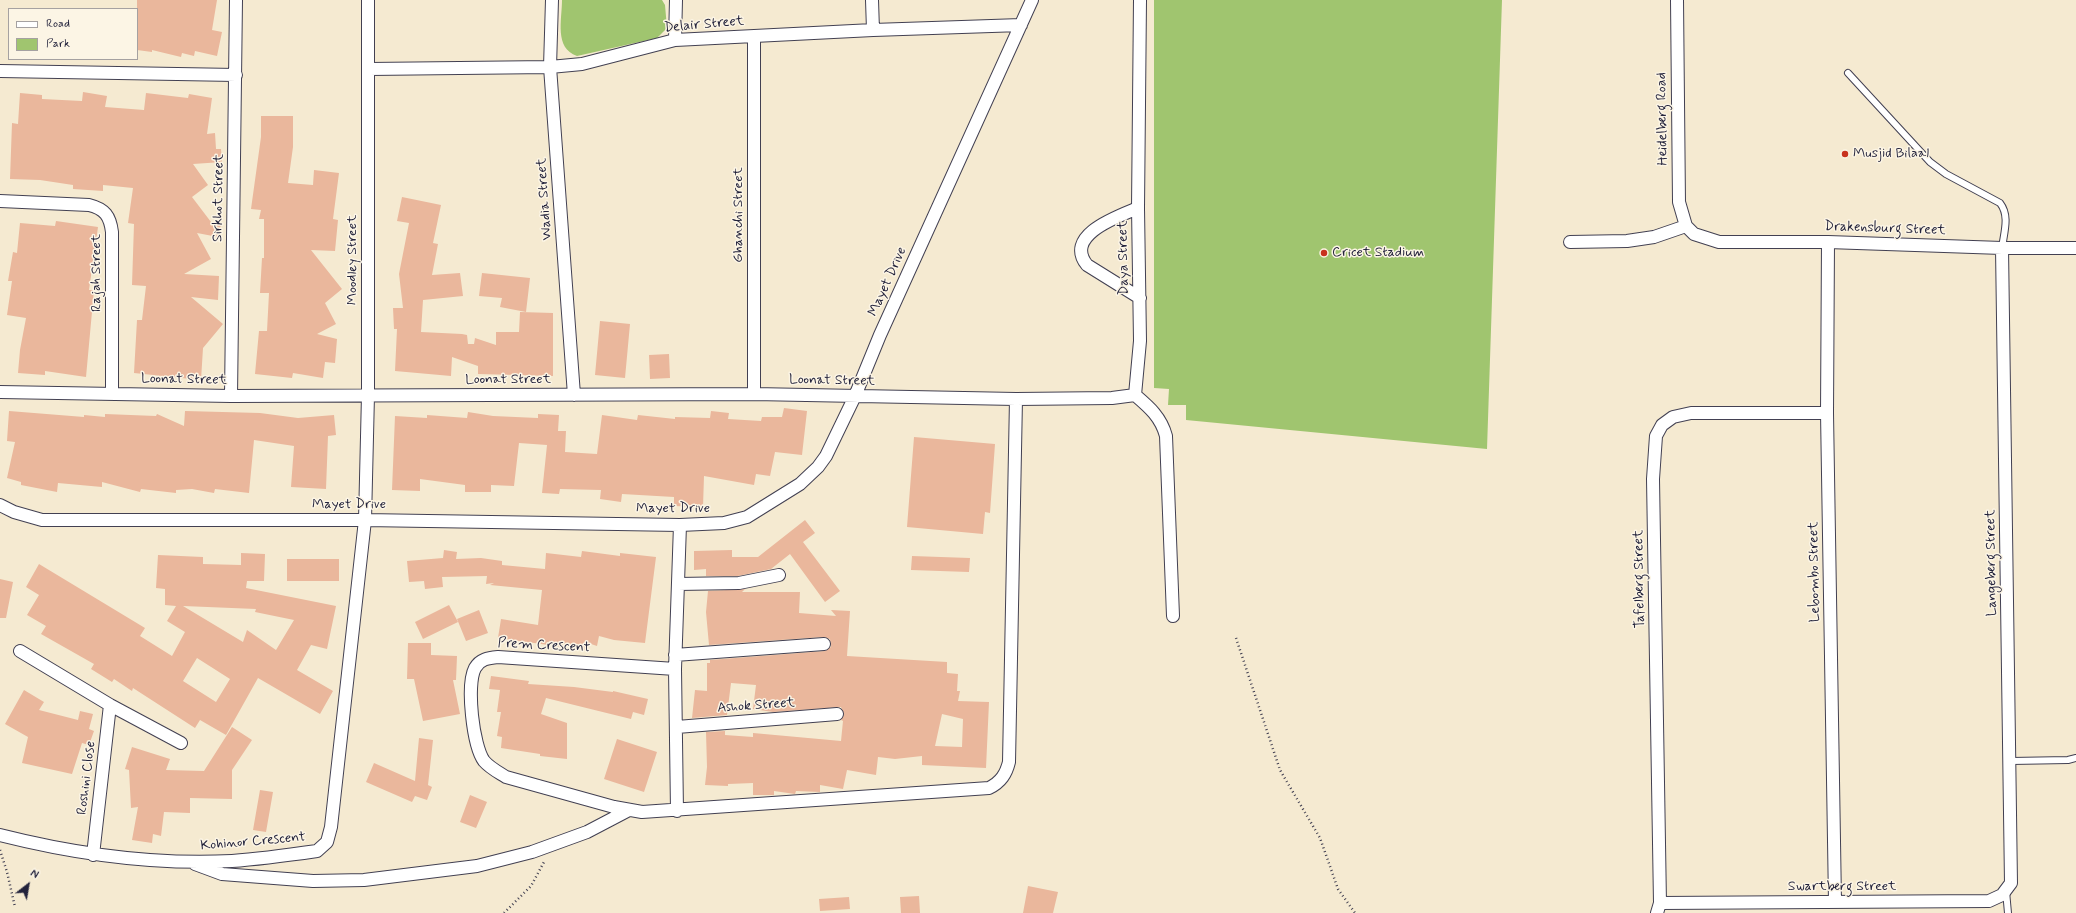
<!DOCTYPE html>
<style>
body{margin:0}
#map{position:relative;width:2076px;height:913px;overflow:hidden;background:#f5ead1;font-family:Mynerve,sans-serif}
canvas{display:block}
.legend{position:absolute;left:8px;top:8px;width:130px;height:52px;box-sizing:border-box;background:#fcf5e5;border:1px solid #a5a1a1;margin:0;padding:5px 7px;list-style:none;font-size:12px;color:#22223b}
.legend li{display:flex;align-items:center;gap:8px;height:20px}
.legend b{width:20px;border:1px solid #a5a1a1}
.north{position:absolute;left:8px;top:865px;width:40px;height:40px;-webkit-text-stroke:3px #fcf5e5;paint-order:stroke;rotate:31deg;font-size:11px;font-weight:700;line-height:16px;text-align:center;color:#22223b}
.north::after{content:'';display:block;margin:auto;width:14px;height:18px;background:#22223b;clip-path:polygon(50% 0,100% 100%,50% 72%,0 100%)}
</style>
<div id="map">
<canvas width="2076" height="913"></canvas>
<ul class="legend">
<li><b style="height:5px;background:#fff"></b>Road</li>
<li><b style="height:11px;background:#a0c56f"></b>Park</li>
</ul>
<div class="north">N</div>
</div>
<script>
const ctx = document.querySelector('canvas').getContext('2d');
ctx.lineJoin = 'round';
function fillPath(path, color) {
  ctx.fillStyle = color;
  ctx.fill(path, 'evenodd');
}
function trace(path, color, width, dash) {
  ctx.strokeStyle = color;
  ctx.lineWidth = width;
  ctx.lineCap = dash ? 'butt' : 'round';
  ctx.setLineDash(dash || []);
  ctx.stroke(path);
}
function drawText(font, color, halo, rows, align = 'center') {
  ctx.font = font + ' Mynerve,sans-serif';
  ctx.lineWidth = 3;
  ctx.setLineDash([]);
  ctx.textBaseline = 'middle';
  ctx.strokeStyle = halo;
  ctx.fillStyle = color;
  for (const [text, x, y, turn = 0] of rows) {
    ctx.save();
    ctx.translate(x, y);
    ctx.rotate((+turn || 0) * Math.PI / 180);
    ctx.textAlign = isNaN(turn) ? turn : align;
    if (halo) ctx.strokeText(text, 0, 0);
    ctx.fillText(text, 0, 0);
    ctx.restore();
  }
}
fillPath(new Path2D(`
 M562 0H662L665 5 667 28 657 38 577 56C554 48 562 20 562 0Z
 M1154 0H1502L1487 449 1186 420V405H1168L1169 389 1154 388Z`), '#a0c56f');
fillPath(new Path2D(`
 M137 0H217L212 30 222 32 217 56 195 51 194 56 182 53 181 57 152 50V52L137 50Z
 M83 92 107 96 105 107 144 110 146 93 188 98 189 94 212 98 207 134 215 133 216 149H221L222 162 193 164 208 185 192 197 211 222 221 224 218 237 197 233 211 259 184 274 219 276 218 300 191 297 223 324 203 348 201 380 134 373 137 320H142L146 286 132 285 134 224 128 223 133 188 103 185V191L73 189V185L40 180 10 179 12 123 18 124 20 93 42 95V99L82 101Z
 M261 116H293V147L288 183 313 185 314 170 339 173 333 219 338 220 335 251 311 250 342 289 325 303 336 324 317 334 337 339 335 363 325 362 323 378 293 373 292 378 255 374 259 331H267L269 293H260L262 258H264V219H259L261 210 251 209 261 137Z
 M402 197 441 205 433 243 438 244 432 275 460 273 463 296 423 300 421 332 462 334 467 335 468 344H474L475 338 496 345V332H519L520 312 553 313V376L478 374V366L452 357 451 376 395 371 397 329H394L393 308H403L399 274 409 223 397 221Z
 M56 221 98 227 89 290H94L86 377 45 371V375L18 373 20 350 26 318 7 315 12 281H8L13 252 17 253 20 223 55 226Z
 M482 273 530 278 526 312 500 307 502 298 479 296Z
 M600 321 630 324 625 378 595 375Z
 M669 354 670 378 650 379 649 355Z
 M784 408 807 411 802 455 775 452 770 476 756 474 754 485 704 476 703 507 674 506V497L622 494 621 502 600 499 601 490 560 489 559 494 542 493 547 445 519 443 514 486 491 485V492H465V485L420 479V491L392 490 395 416 427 418V415L467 418 468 412 493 416 538 418V414L559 415 558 431H566L565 452 597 454 602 415 637 420 638 415 675 419V417L710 418 711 411 729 413 728 419 761 421 762 417H782Z
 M9 411 84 417V415L105 417V414L156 416 157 414 184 426 185 411 260 413 298 418 334 415 336 435 328 436 326 489 291 487 294 446 254 440 249 493 215 489 214 493 192 489 176 490V493L141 489 140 492 102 482V487L58 483 57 492 21 485V482L7 478 15 442 7 441Z
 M914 437 995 444 990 513 985 512 983 534 907 527Z
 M805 520 815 533 803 542 840 591 825 602 790 554 771 569 738 576H706V569L694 570V551L732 550V557H758Z
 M444 550 457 552 456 559 481 558 502 561V565L545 569 546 553 581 557 582 551 620 556V553L656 557 645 643 614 640 599 636 597 646 588 643 585 650 563 644V647L498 638 501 619 538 625 542 590 490 585 494 583 486 584 487 576 442 577 443 587 425 589 424 581 409 582 407 561 443 558Z
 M241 553 265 554 264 581H247L246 588 336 606 327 649 311 645 297 670 333 691 320 714 258 678 226 735 200 720 195 728 133 688 132 691 114 679 112 682 91 669 94 664 41 634 46 626 27 615 39 595 26 587 39 564 145 628 140 636 172 656 185 632 167 621 176 606 165 605V589L156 588 158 555 203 557V564L241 565ZM183 606 256 609 255 612 294 620 276 650 247 630 243 642ZM197 658 230 679 216 702 183 681Z
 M912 556 970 558 969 572 911 570Z
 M287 559H339V581H287Z
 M0 579 13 582 6 618H0Z
 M745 589 742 592H800L799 613 836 616 831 610 850 611 847 656 947 662V673L958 674 957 691H960L958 701 989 702 986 768 922 765V756L895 759 878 757 876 775 847 770 843 789 820 785V792L796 791 795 794 774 791V795H753V783L728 784V786L705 785 707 767 706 732 725 731V735L753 737V733L841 741 843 721 841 720 844 714 841 707 773 712 753 709 756 685 731 683 727 715 692 718 695 690 707 691V663H710V660L825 651 831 647 830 639 823 637 709 645 706 612 708 591ZM942 714 963 719 962 747 935 746Z
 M449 605 458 622 423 639 415 622Z
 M479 610 488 633 466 641 457 619Z
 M408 643H431V655L457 656 456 680H453L460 714 423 721 414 679H407Z
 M491 676 529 681 528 684 574 687 613 692V691L648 699 644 715 633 712 631 719 546 698 541 714 567 723V759L540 756V754L501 748 502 737 497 736 501 712H497L500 690 489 689Z
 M24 690 44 702 39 710 78 720 80 711 93 714 89 729 94 731 89 745 82 743 72 774 22 763 28 737 5 724Z
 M232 727 252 740 232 770V799L190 798V813L164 812 161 836 153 834 152 843 132 840 138 807 131 808 129 770 125 769 132 747 170 759 166 770 204 771Z
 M419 738 433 740 428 785 432 787 427 800 415 796 412 802 366 782 374 763 415 781Z
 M617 739 657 752 644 792 604 779Z
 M260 790 273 792 266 832 253 830Z
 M470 795 487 802 476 828 460 822Z
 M1028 886 1058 892 1053 913H1023Z
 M919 896 920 913H901L900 897Z
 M849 897 850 909 820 911 819 899Z`), '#eab79c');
const lane = new Path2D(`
 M1848 73 1930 162 1946 174 2000 203C2010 216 2004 232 2002 248
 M2011 761 2068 760 2076 758
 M2006 891 2008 913`);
const street = new Path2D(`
 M552 0 550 67 574 395
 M872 0 873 30
 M1677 0 1679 202 1686 226 1694 234 1719 242H1828L2002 248H2076
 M754 36V394
 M675 40 676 0
 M369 69 550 67 582 64 675 40 873 30 1021 25
 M0 71 236 75
 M0 201 89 205C105 209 110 216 112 232V393
 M1138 208C1119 216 1063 235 1087 265L1140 298
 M1570 242 1627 241 1654 237 1686 226
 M1828 242 1827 413 1835 902
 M0 392 231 396 754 394 1016 399 1112 398 1135 395
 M1135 395 1140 341 1138 208 1140 0
 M1135 395C1149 407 1161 417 1166 436L1173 616
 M231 396 236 0
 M0 505 14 512 42 520H365L680 525 724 523 747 517 800 484 818 467 826 456 855 396 880 335 1032 0
 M678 584 739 583 779 575
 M20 651 110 705 181 743
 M675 655 824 644
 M675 669 498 657C488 658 480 659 475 668 466 685 473 746 484 761 490 768 498 772 506 777L614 807 642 812 989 788C1001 782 1006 774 1009 762L1016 399
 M677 727 837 714
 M677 811 675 669 680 525
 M0 835C75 854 154 865 232 861 260 859 289 855 317 851L327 842 331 827 365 520 368 395V0
 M93 855 110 705
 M195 864 222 874 313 881 364 880 477 866 532 852 587 832 629 810
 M1660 903 1989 901 2002 895 2011 883 2002 248
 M1657 913 1660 903 1653 479 1656 436 1662 425 1673 417 1691 413H1827`);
trace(lane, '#424052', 8);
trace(street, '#424052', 14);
trace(new Path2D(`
 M1236 638 1280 770 1320 838 1338 889 1355 913
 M0 850 7 872 15 907
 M504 913 531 886 544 862`), '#424052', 2.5, [1, 3]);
trace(lane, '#fff', 6);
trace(street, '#fff', 12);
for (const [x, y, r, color] of [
 [1845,154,4,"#c8321e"],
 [1324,253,4,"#c8321e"]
]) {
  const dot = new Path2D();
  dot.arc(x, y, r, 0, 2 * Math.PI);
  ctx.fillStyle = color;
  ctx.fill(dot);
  trace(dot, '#fcf5e5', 1.5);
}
drawText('14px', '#22223b', '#fcf5e5', [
 ["Delair Street",704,25,-5],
 ["Heidelberg Road",1663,119,-91],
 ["Sirkhot Street",219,198,-89],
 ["Wadia Street",545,199,-94],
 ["Ghanchi Street",739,215,-90],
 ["Drakensburg Street",1885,229,2],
 ["Daya Street",1124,258,-91],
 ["Moodley Street",353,260,-90],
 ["Rajah Street",97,273,-90],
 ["Mayet Drive",888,282,-66],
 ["Loonat Street",184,380,1],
 ["Loonat Street",508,380],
 ["Loonat Street",832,381,1],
 ["Mayet Drive",349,505],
 ["Mayet Drive",673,509],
 ["Langeberg Street",1992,563,-91],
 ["Lebombo Street",1815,572,-91],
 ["Tafelberg Street",1640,579,-91],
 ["Prem Crescent",544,646,3],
 ["Ashok Street",756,706,-4],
 ["Roshini Close",87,778,-83],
 ["Kohinor Crescent",253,842,-5],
 ["Swartberg Street",1842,887]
]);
drawText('14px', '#22223b', '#fcf5e5', [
 ["Musjid Bilaal",1853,154],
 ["Cricet Stadium",1332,253]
], 'left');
</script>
